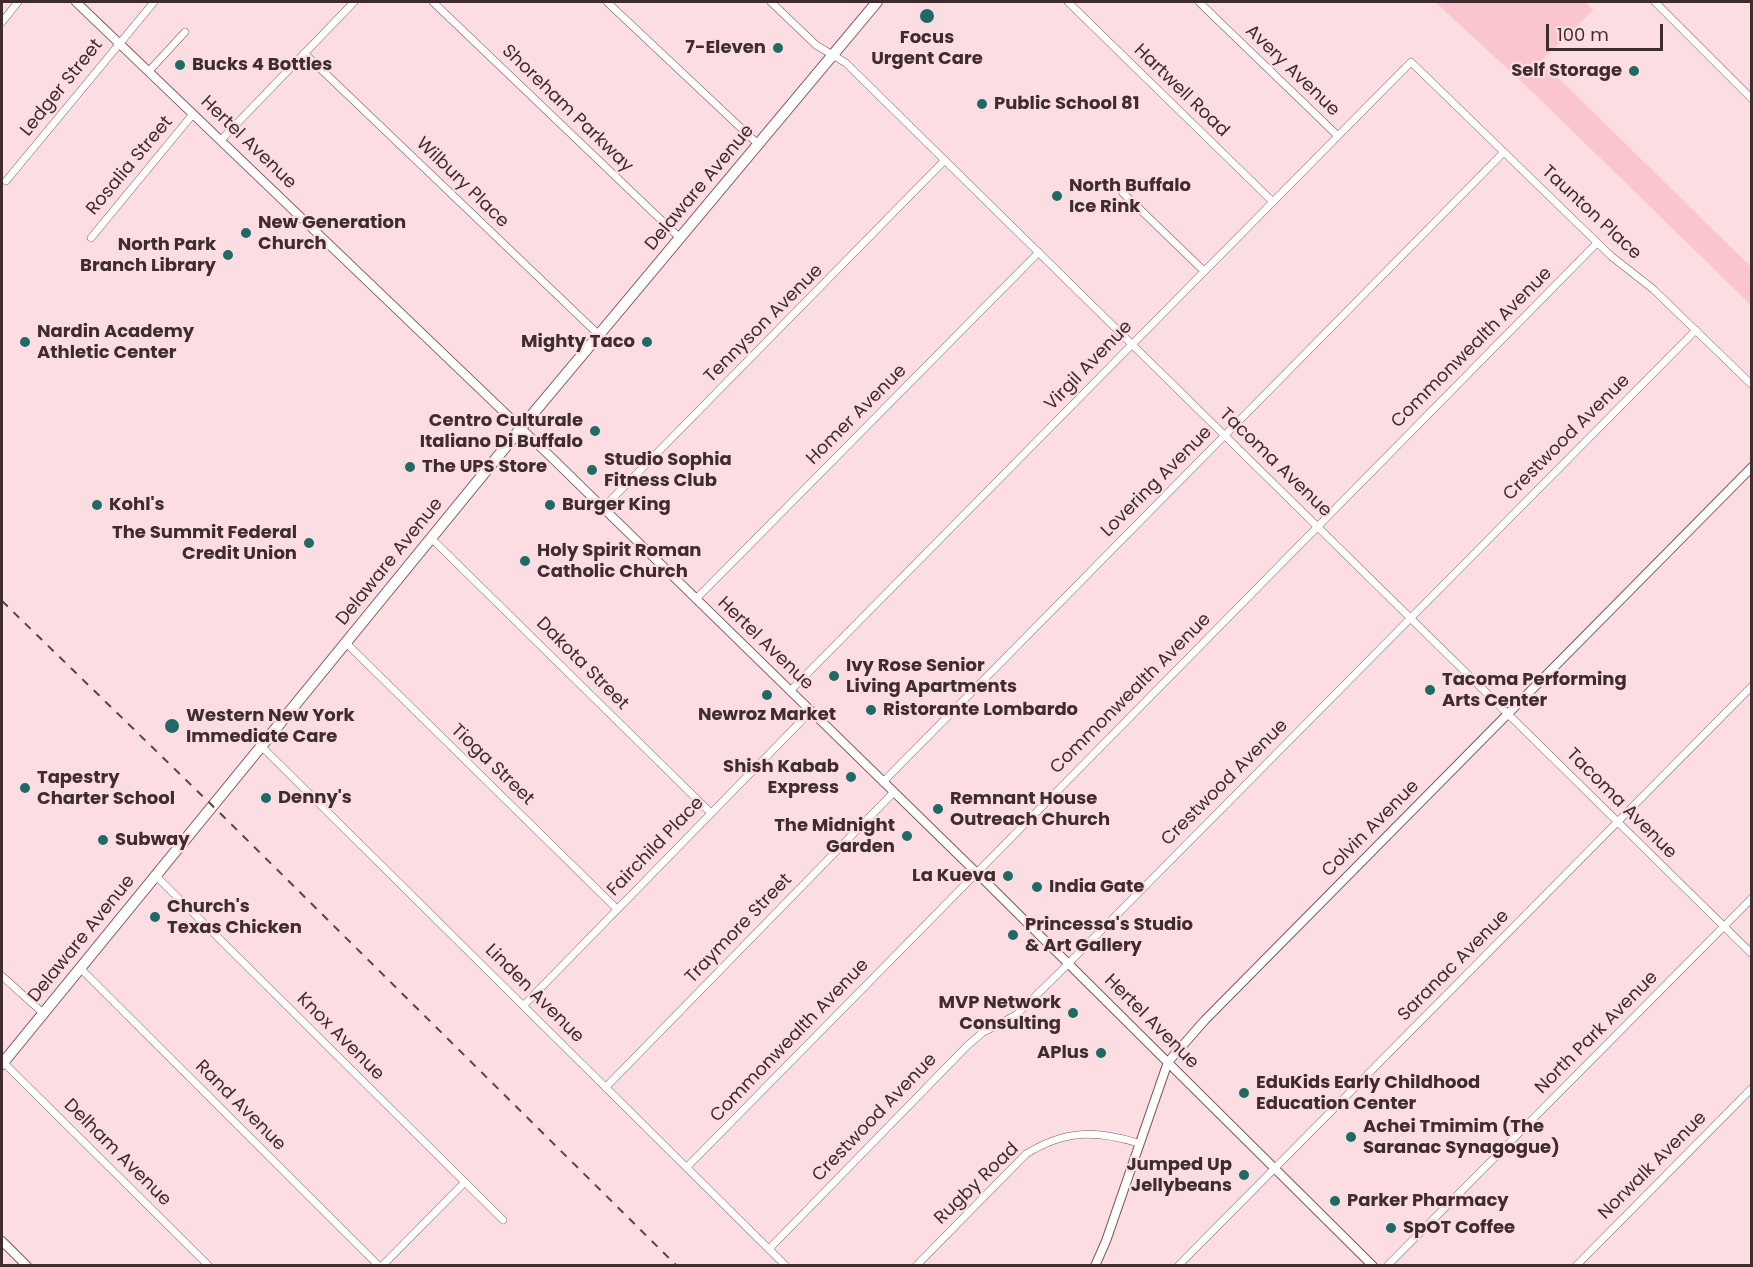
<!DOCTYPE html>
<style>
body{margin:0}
#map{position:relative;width:1753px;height:1267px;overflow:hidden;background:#fcdee2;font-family:Poppins,sans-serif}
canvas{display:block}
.frame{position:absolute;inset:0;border:3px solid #3f2c2f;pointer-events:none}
.scale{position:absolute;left:1546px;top:24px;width:117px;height:27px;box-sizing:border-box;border:3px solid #3f2c2f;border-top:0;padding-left:8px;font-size:18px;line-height:21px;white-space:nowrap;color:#3f2c2f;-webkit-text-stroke:4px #fcdee2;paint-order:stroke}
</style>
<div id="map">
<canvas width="1753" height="1267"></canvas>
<div class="frame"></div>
<div class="scale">100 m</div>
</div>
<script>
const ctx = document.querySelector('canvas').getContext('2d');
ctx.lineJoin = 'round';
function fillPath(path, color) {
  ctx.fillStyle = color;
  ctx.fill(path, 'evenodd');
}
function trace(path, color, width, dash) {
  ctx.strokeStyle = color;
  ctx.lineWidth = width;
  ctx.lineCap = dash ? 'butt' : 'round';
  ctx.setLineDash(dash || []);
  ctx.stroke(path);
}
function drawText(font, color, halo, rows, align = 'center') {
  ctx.font = font + ' Poppins,sans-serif';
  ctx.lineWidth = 4.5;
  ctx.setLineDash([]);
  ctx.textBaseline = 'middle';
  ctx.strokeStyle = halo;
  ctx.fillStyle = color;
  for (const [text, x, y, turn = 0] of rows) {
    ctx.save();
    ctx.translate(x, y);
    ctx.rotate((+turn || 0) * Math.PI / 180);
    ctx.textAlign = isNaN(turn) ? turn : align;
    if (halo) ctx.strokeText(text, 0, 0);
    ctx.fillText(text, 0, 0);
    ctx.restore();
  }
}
fillPath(new Path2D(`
 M1435 2H1585L1593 10 1541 61 1751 267V305L1520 80Z`), '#fbc5cd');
const minor = new Path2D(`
 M433 2 680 238
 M607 2 758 144
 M771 2 816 45 846 63 855 72 1752 954
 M1068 2 1273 202
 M1199 2 1338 136
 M1655 2 1752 99
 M2 22 18 2
 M304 53 599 335
 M149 71 185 32
 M221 140 354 2
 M6 181 154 2
 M1123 193 1204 271
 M91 238 193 114
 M603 508 945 160
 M431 538 711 813
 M696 599 1039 252
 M345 642 617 909
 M790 691 1411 62 1611 256 1653 289 1752 385
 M261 746 786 1266
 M883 782 1504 152
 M155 875 503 1220
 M80 968 379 1266
 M2 976 43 1013
 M524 1005 811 711
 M3 1062 209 1266
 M606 1087 894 792
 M687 1167 1597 243
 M769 1249 967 1046 982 1033 1016 1015 1059 973 1696 330
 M382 1266 465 1182
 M916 1266 1026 1154C1065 1130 1095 1130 1138 1143
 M1178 1266 1752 686
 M1387 1266 1752 898
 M1576 1266 1752 1088`);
const tertiary = new Path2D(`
 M76 2 551 457 983 879 1373 1266
 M2 1241 27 1266
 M1095 1266 1106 1241 1168 1062 1205 1020 1752 467`);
const primary = new Path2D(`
 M2 1064 521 428 877 2`);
trace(minor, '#80565d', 8);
trace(tertiary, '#80565d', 10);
trace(primary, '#80565d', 12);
trace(minor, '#fff', 7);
trace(tertiary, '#fff', 8);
trace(primary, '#fff', 10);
trace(new Path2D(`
 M2 601 224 817 677 1266`), '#584346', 2, [8, 8]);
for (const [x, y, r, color] of [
 [927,16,8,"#1f6a65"],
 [778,48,6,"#1f6a65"],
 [180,65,6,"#1f6a65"],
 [1634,71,6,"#1f6a65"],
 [982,104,6,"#1f6a65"],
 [1057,196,6,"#1f6a65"],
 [246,233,6,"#1f6a65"],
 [228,255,6,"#1f6a65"],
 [25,342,6,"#1f6a65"],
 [647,342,6,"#1f6a65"],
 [595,431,6,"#1f6a65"],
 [410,467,6,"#1f6a65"],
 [592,470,6,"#1f6a65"],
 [97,505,6,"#1f6a65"],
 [550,505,6,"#1f6a65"],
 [309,543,6,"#1f6a65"],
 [525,561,6,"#1f6a65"],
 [834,676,6,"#1f6a65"],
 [1430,690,6,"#1f6a65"],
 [767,695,6,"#1f6a65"],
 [871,710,6,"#1f6a65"],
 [172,726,8,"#1f6a65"],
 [851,777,6,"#1f6a65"],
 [25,788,6,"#1f6a65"],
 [266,798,6,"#1f6a65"],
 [938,809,6,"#1f6a65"],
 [907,836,6,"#1f6a65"],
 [103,840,6,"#1f6a65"],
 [1008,876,6,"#1f6a65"],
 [1037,887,6,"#1f6a65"],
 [155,917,6,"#1f6a65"],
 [1013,935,6,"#1f6a65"],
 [1073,1013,6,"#1f6a65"],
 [1101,1053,6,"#1f6a65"],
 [1244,1093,6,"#1f6a65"],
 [1351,1137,6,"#1f6a65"],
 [1244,1175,6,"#1f6a65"],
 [1335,1201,6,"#1f6a65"],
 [1391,1228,6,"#1f6a65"]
]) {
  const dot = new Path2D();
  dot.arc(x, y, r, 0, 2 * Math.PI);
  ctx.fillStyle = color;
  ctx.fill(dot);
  trace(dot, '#fcdee2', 2);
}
drawText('bold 18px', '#3f2c2f', '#fcdee2', [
 ["Focus",927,38,"center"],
 ["Urgent Care",927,59,"center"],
 ["7-Eleven",766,48,"right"],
 ["Bucks 4 Bottles",192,65],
 ["Self Storage",1622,71,"right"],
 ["Public School 81",994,104],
 ["North Buffalo",1069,186],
 ["Ice Rink",1069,207],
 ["New Generation",258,223],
 ["Church",258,244],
 ["North Park",216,245,"right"],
 ["Branch Library",216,266,"right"],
 ["Nardin Academy",37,332],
 ["Athletic Center",37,353],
 ["Mighty Taco",635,342,"right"],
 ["Centro Culturale",583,421,"right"],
 ["Italiano Di Buffalo",583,442,"right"],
 ["Studio Sophia",604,460],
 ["Fitness Club",604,481],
 ["The UPS Store",422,467],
 ["Kohl's",109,505],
 ["Burger King",562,505],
 ["The Summit Federal",297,533,"right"],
 ["Credit Union",297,554,"right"],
 ["Holy Spirit Roman",537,551],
 ["Catholic Church",537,572],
 ["Ivy Rose Senior",846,666],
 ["Living Apartments",846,687],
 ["Tacoma Performing",1442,680],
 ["Arts Center",1442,701],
 ["Ristorante Lombardo",883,710],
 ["Newroz Market",767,715,"center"],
 ["Western New York",186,716],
 ["Immediate Care",186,737],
 ["Shish Kabab",839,767,"right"],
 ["Express",839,788,"right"],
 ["Tapestry",37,778],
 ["Charter School",37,799],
 ["Denny's",278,798],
 ["Remnant House",950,799],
 ["Outreach Church",950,820],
 ["The Midnight",895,826,"right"],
 ["Garden",895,847,"right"],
 ["Subway",115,840],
 ["La Kueva",996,876,"right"],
 ["India Gate",1049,887],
 ["Church's",167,907],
 ["Texas Chicken",167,928],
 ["Princessa's Studio",1025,925],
 ["& Art Gallery",1025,946],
 ["MVP Network",1061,1003,"right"],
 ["Consulting",1061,1024,"right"],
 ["APlus",1089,1053,"right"],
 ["EduKids Early Childhood",1256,1083],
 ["Education Center",1256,1104],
 ["Achei Tmimim (The",1363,1127],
 ["Saranac Synagogue)",1363,1148],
 ["Jumped Up",1232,1165,"right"],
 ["Jellybeans",1232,1186,"right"],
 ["Parker Pharmacy",1347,1201],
 ["SpOT Coffee",1403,1228]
], 'left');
drawText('18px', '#3f2c2f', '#fcdee2', [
 ["Avery Avenue",1292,71,44],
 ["Ledger Street",62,88,-51],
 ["Hartwell Road",1181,91,44],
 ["Shoreham Parkway",567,109,44],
 ["Hertel Avenue",248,143,44],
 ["Rosalia Street",130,166,-50],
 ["Wilbury Place",462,183,44],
 ["Delaware Avenue",700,188,-50],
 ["Taunton Place",1591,213,43],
 ["Tennyson Avenue",764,324,-45],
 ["Commonwealth Avenue",1472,348,-45],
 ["Virgil Avenue",1089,366,-46],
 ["Homer Avenue",857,415,-45],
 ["Crestwood Avenue",1567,438,-45],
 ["Tacoma Avenue",1275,463,44],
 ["Lovering Avenue",1157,482,-45],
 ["Delaware Avenue",390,562,-51],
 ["Hertel Avenue",765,644,44],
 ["Dakota Street",582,664,45],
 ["Commonwealth Avenue",1131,694,-45],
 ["Tioga Street",492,765,44],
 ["Crestwood Avenue",1225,783,-45],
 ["Tacoma Avenue",1621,804,45],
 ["Colvin Avenue",1371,829,-45],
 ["Fairchild Place",656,847,-46],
 ["Traymore Street",739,929,-46],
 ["Delaware Avenue",82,939,-51],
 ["Saranac Avenue",1454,966,-45],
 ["Linden Avenue",534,994,45],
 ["Hertel Avenue",1151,1022,45],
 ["North Park Avenue",1597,1033,-45],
 ["Knox Avenue",340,1037,45],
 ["Commonwealth Avenue",790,1041,-46],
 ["Rand Avenue",240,1106,45],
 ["Crestwood Avenue",875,1118,-46],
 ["Delham Avenue",117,1153,45],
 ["Norwalk Avenue",1653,1166,-45],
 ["Rugby Road",977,1184,-44]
]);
</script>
